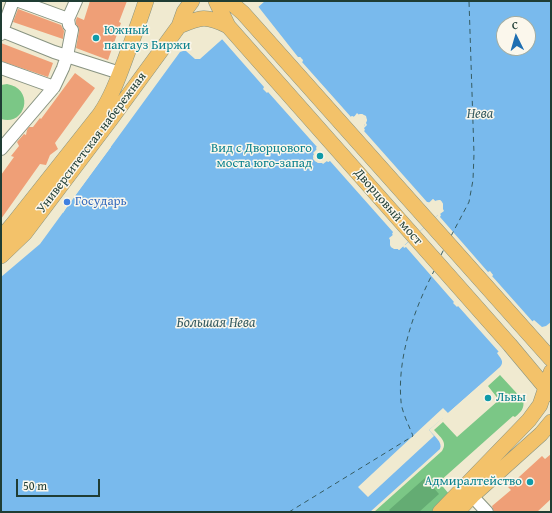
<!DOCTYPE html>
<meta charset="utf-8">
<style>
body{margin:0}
#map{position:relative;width:552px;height:513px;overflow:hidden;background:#f0ead0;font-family:"Gentium Book Plus",serif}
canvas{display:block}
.frame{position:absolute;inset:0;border:2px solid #1f3d34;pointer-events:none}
.north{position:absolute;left:496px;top:16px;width:40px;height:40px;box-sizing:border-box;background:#fbf7ec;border:1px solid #a3ada2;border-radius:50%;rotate:355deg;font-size:11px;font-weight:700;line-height:16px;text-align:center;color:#1f3d34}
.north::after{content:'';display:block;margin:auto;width:14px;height:18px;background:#1f6fb2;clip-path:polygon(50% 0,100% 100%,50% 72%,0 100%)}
.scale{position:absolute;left:16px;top:479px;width:84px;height:18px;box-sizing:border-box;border:2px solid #1f3d34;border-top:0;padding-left:5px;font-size:12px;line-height:14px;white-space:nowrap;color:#1f3d34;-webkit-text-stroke:3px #fbf7ec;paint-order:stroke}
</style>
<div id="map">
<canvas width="552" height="513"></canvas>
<div class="frame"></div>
<div class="north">С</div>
<div class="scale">50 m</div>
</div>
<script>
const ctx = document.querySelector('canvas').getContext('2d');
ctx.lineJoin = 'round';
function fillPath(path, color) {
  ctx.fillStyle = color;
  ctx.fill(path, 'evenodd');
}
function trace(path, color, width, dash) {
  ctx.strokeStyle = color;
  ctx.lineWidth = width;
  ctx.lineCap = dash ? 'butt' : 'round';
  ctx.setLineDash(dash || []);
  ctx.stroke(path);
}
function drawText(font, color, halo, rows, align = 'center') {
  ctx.font = font + ' "Gentium Book Plus",serif';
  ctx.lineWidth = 3;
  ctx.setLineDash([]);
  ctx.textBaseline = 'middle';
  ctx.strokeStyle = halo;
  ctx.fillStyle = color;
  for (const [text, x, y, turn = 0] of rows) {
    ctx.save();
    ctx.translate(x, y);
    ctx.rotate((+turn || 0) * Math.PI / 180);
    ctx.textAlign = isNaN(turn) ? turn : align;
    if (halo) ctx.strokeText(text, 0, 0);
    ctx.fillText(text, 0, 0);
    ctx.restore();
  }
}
fillPath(new Path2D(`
 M7 84C36 89 25 127 1 119V85Z
 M500 375 523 400C525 408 521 412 515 417L513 416 439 482 449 494 433 512H374L442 451C448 442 440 437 434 430L443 422 457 437 499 400 488 386Z`), '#7bc786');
fillPath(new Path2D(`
 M425 478 439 494 419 512H391L389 510Z`), '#64ac73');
fillPath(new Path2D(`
 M265 1H551V322L546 326 542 327 534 320 497 353C500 358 505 361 500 367L429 430C434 436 443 442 440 449L370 512H1V277L40 244 180 52 183 51H186L195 59H200ZM504 24H528V48H504ZM300 57 303 61 267 92 264 89ZM360 114H362L367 120 363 128 364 130 328 162 327 160 319 163 315 161 313 156 317 149 316 148 352 116 353 117ZM433 199 435 201 440 200C445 205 443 209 439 214L399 250 398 249 391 247 390 240 393 235ZM488 272 493 275 457 306 454 303Z`), '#79baed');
fillPath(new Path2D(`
 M257 5 298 57H300L303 60 302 62 351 117 352 116 354 117 357 113 359 115 362 114 366 116 367 120 366 123 367 125 364 128 365 130 364 131 427 202H428L430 203 433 199 435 201 440 200 442 202 443 204V209L444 211 440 214 441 215 440 217 488 272 490 271 493 275 492 276 533 322 499 352 458 306 457 307 453 303 454 302 406 247 404 248 403 246 399 250 398 249H394L391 247 390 245V240L389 238 393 235 392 234 393 232 330 161 328 162 327 161 323 164 322 163H318L315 161 313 159 314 154 313 153 317 149 316 148 317 147 268 92 267 93 263 89 264 87 221 38ZM357 116H362L364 117 365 120V125L362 127V129L328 159H326L323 161H317L315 157 316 153 318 151 319 148 352 119H354ZM433 202H439L441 204V210L438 213V215L405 245 402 244 399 247 393 246 391 242 392 239 395 235V234L428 204 430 205Z
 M109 146 111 147 68 205 63 213 61 211Z
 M479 386 481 387 445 419 443 418 429 430 434 436 368 497 358 487 443 408 448 413Z`), '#f0ead0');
trace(new Path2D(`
 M451 236 469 202 473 180 474 154 469 1
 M441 255 444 249
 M289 512 413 436C410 428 401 410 401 401 397 358 414 309 434 271`), '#365c62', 1, [5, 4]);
fillPath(new Path2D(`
 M90 1H127L119 22 121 23 108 60 76 48 79 31V28L76 24V20L77 17 84 20Z
 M18 9 61 25 64 31 63 39 13 22Z
 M1 43 53 63 48 77 1 61Z
 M75 73 95 88 55 143 58 149 50 155 46 165 40 164 1 219V175L14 157 11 156 19 146 17 142 24 134 26 135 27 130 29 127H33L40 118 41 119Z
 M551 454V499L537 512H494L492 506 511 490 508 487 542 456 545 459Z`), '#ef9f77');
const minor = new Path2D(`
 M19 1 68 19
 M69 25 68 19 76 1
 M2 31 54 52 120 73
 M1 34 13 1
 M1 68 54 87
 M1 149 54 87 63 68 67 56 72 30
 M472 496 487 512`);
const major = new Path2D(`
 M216 1 228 26 510 345 551 394
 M229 1 243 13 551 359
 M179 26C201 17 206 15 228 26
 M1 238 13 224 100 114C112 96 119 76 126 57 133 38 140 20 146 1
 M1 256 25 233 111 119 179 26 184 12 192 1
 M440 512 529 420 540 405 551 372
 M457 512 472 496 541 434 551 422`);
trace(minor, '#889482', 14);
trace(major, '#889482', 16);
trace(minor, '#fff', 12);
trace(major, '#f3c26a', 15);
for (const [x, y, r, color] of [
 [96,38,4,"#0f9aa8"],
 [320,156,4,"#0f9aa8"],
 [67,202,4,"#3f7fe0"],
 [488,398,4,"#0f9aa8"],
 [530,482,4,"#0f9aa8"]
]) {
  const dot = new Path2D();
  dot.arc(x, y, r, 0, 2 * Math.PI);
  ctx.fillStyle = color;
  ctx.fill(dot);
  trace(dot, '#fbf7ec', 1.5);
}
drawText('13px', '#0d838f', '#fbf7ec', [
 ["Южный",104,31],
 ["пакгауз Биржи",104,46],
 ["Вид с Дворцового",312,149,"right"],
 ["моста юго-запад",312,164,"right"],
 ["Львы",496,398],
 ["Адмиралтейство",522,482,"right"]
], 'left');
drawText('13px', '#1f3d34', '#fbf7ec', [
 ["Университетская набережная",92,143,-53],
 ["Дворцовый мост",388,207,49]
]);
drawText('13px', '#366cbe', '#fbf7ec', [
 ["Государь",75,202]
], 'left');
drawText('italic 14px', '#365c62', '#fbf7ec', [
 ["Нева",480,114],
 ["Большая Нева",216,323]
]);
</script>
